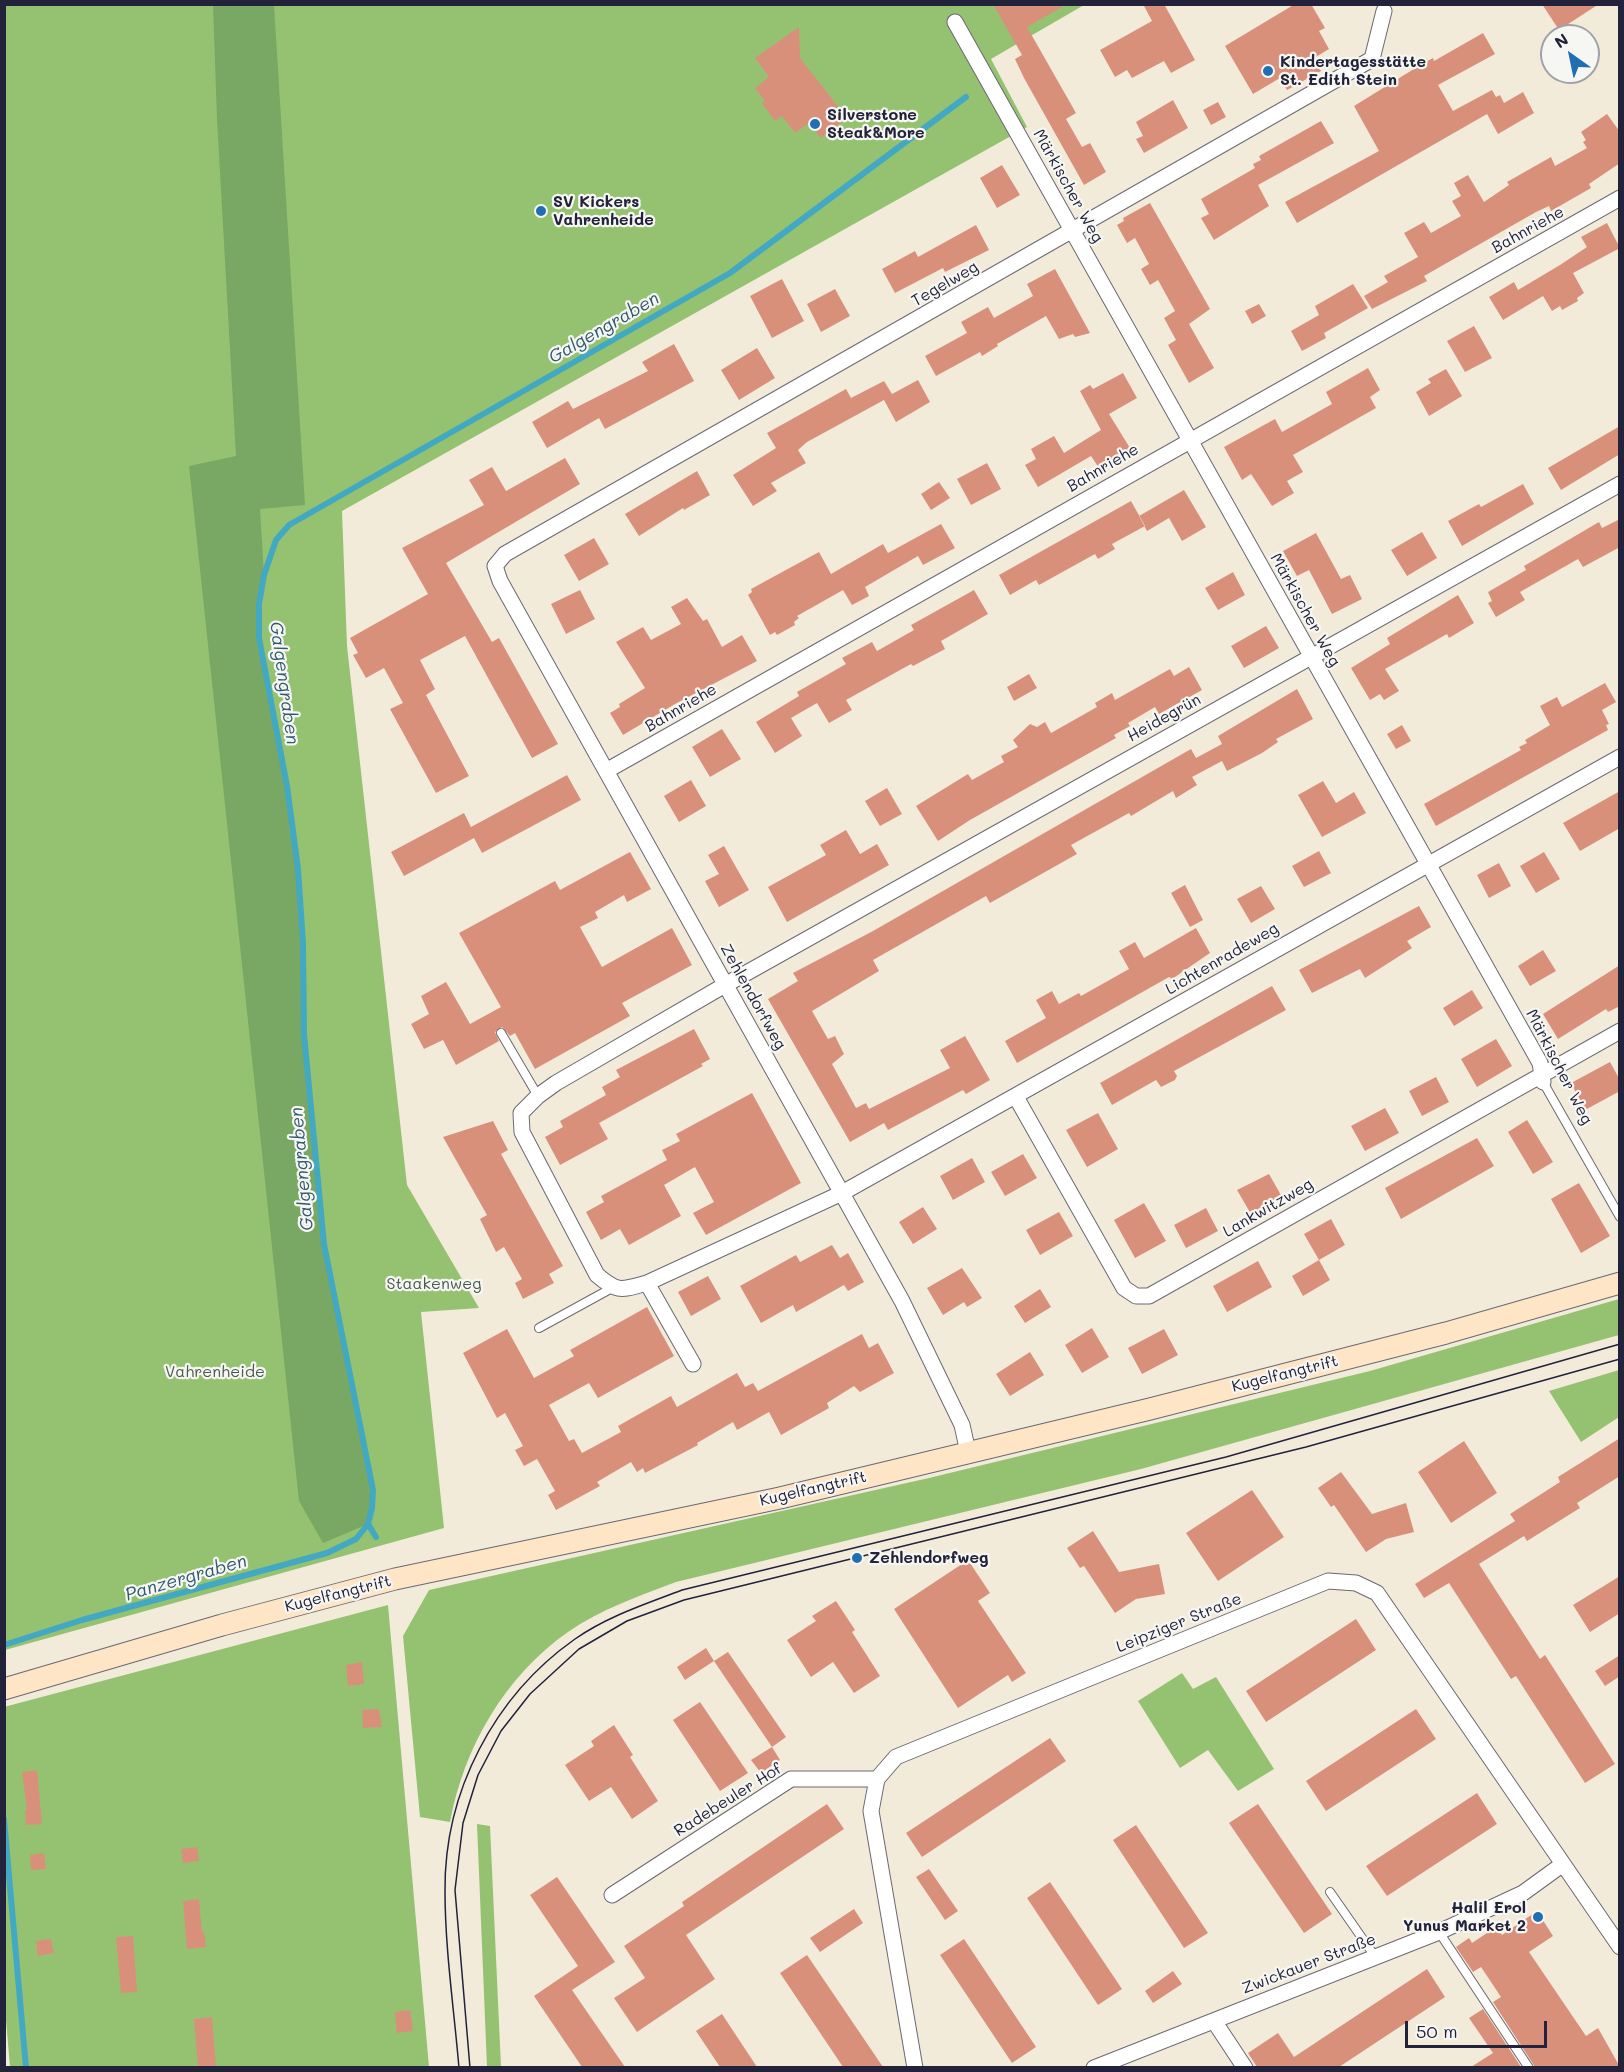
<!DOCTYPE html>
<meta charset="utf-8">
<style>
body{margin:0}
#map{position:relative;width:1624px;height:2072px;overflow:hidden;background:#f2ebda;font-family:Mali,sans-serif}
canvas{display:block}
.frame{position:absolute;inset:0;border:6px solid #22223b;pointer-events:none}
.north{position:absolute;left:1540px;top:24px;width:60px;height:60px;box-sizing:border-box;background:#f6f6f2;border:2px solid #a1a1a9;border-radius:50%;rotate:327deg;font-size:16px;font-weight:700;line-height:24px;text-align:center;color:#22223b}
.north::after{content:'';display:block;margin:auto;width:21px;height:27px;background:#1f6fb2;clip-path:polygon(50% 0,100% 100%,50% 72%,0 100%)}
.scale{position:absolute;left:1405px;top:2021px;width:142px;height:27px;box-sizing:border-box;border:3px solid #22223b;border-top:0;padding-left:8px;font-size:18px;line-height:21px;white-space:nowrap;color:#22223b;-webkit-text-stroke:4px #f6f6f2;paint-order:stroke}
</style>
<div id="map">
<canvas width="1624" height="2072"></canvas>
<div class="frame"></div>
<div class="north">N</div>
<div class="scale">50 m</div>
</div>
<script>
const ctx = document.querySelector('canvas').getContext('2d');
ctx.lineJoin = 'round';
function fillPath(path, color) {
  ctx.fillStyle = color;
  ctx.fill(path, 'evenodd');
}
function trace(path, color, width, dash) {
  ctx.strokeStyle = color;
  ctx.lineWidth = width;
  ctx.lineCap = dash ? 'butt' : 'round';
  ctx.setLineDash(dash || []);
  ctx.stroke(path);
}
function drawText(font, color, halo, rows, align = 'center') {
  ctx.font = font + ' Mali,sans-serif';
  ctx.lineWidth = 4.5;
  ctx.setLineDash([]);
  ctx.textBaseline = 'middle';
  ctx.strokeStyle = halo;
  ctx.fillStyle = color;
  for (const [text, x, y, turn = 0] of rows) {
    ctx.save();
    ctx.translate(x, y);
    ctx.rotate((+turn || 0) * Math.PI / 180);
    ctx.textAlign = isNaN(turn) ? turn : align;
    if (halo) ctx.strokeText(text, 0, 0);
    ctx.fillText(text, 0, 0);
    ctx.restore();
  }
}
fillPath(new Path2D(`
 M4 5H1084L991 59 1027 127 342 511 347 646 407 1185 479 1308 421 1312 444 1528 5 1650Z
 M1619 1299V1335L1141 1469 676 1582C639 1596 601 1609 568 1632 505 1676 464 1747 450 1822L420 1817 403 1636 429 1590 929 1478 1370 1371Z
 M1619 1370V1417L1581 1442 1549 1391Z
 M388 1605 429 2067H10L4 1997V1707Z
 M1182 1673 1193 1689 1216 1677 1274 1769 1238 1791 1208 1750 1180 1768 1138 1701Z
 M477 1824 490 1826 501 2067H487Z`), '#95c271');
fillPath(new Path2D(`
 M213 5H274L305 505 260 509 264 575 259 604V638L287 786 298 869 303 943 304 1034 324 1244 373 1490 372 1508 368 1524 323 1543 299 1501 189 466 236 456 217 119Z`), '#78a863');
trace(new Path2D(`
 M376 1537 368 1524 372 1508 373 1490 324 1244 304 1034 303 943 298 869 287 786 259 638V604L264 575 276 540 289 525 730 273 966 97
 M4 1645 82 1620 327 1553 356 1539 368 1524
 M4 1819 26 2068`), '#43a9c3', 6);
fillPath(new Path2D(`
 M993 4H1067L1027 27 1076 113 1066 119 1082 147 1090 143 1106 172 1084 185 1024 78 1015 59 1022 55Z
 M1143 4H1164L1195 60 1171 73 1164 61 1132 78 1127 70 1115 77 1100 50 1152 21Z
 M1295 4H1311L1325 28 1319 31 1329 49 1314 58 1321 71 1287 90 1280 78 1253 94 1225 46Z
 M1542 4H1599L1559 30Z
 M799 27 800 58 847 118 821 138 809 123 795 133 782 116 775 121 762 103 765 101 755 88 769 77 755 58Z
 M1483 33 1495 54 1438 85 1453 111 1492 90 1496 97 1500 95 1504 103 1523 92 1534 113 1498 134 1487 114 1297 223 1285 202 1379 151 1354 106 1422 64 1433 58 1434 61Z
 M1173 100 1188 128 1144 153 1136 139 1143 136 1136 122Z
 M1218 102 1226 117 1211 125 1203 110Z
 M1607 114 1620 132V163L1589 184 1591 188 1551 211 1549 206 1536 212 1424 276 1427 281 1372 309 1364 296 1388 282 1384 276 1418 257 1404 233 1424 222 1431 233 1461 216 1452 201 1461 196 1454 183 1468 175 1484 202 1509 185 1507 182 1551 157 1555 166 1587 148 1583 142 1586 140 1581 132Z
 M1321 121 1334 143 1258 185 1269 206 1214 240 1201 218 1209 214 1201 199 1255 168 1253 164 1261 160 1259 156Z
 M1002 165 1020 195 997 208 980 178Z
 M1150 203 1210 309 1189 324 1214 368 1189 383 1168 345 1176 340 1164 318 1175 311 1158 280 1150 285 1141 269 1149 264 1135 238 1127 243 1117 225 1124 221 1123 218Z
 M1607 223 1620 248 1573 273 1584 293 1577 298 1578 301 1562 310 1560 306 1552 311 1543 296 1503 320 1489 297 1514 282 1518 290 1560 265 1587 247 1581 237Z
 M976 225 989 250 945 272 943 268 895 293 882 269 915 251 918 257Z
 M1055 269 1090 333 1075 337 1073 334 1059 339 1046 316 997 344 998 346 982 356 980 352 936 376 925 356 967 333 961 322 988 307 994 318 1033 296 1027 284Z
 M782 279 804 321 772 338 750 296Z
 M1353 284 1368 308 1324 333 1326 338 1302 351 1291 331 1319 315 1315 306Z
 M835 289 850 316 821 332 807 304Z
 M1259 304 1266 316 1252 324 1245 311Z
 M1474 326 1492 358 1465 372 1447 341Z
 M674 344 694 381 605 429 599 418 547 448 532 422 568 401 573 409 648 371 642 362Z
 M757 348 775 378 739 400 721 370Z
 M1368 368 1380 390 1370 397 1376 408 1293 455 1303 472 1287 481 1294 493 1272 506 1251 474 1242 480 1224 447 1275 419 1282 432 1332 404 1326 392Z
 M1446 369 1462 396 1429 416 1416 392 1431 383 1428 379Z
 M1123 373 1137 398 1109 414 1130 448 1099 468 1091 456 1038 487 1025 465 1036 459 1031 449 1054 436 1064 453 1101 430 1080 391 1090 385 1093 389Z
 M918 380 930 402 896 422 884 400 807 442 798 450 806 463 771 483 777 491 753 506 733 475 776 448 767 433 846 389 851 398 884 381 892 394Z
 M1620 426V454L1561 490 1548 468Z
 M565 458 580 484 446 563 492 642 499 638 558 744 532 758 465 636 420 660 435 689 426 695 469 776 436 793 390 709 403 703 384 668 366 678 353 655 358 653 350 638 428 594 402 548 484 505 469 480 492 467 506 491Z
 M987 463 1001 489 971 505 957 479Z
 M697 471 710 495 684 510 683 508 639 536 625 514Z
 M939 482 950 498 931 510 921 494Z
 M1523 484 1534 504 1462 546 1448 521 1479 504 1481 507Z
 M1184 490 1206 527 1182 541 1169 518 1147 531 1139 516Z
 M1131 501 1145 526 1112 544 1115 549 1098 559 1095 554 1039 585 1036 580 1010 595 999 575Z
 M1620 519V547L1583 567 1578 559 1520 592 1525 600 1496 617 1488 603 1492 601 1488 592 1526 570 1524 566 1599 522 1602 528Z
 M941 524 955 548 923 565 918 556 865 587 869 596 852 605 843 590 797 616 799 618 794 622 795 625 777 635 775 632 770 635 748 595 752 592 751 589 819 552 831 574 883 544 888 553Z
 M1422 532 1437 558 1407 576 1391 550Z
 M1316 533 1341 579 1350 575 1362 599 1332 614 1309 570 1297 576 1283 551Z
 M594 538 609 564 579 581 564 555Z
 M1233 572 1245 595 1218 610 1205 588Z
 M580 590 595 619 566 634 551 604Z
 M974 590 988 614 941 641 945 649 913 666 911 664 846 700 852 710 829 723 817 703 791 718 802 736 775 753 756 722 799 696 797 692 846 664 842 658 872 642 877 651 914 630 911 625Z
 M1458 595 1474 623 1449 638 1447 634 1385 669 1399 691 1384 700 1380 694 1370 700 1351 668 1390 644 1387 638Z
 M687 598 703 621 707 619 722 647 742 635 757 661 675 704 623 735 610 713 620 707 619 704 645 688 616 642 643 627 651 640 681 624 671 607Z
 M1266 626 1279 648 1244 668 1231 646Z
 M1189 667 1202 690 1159 714 1155 707 1128 723 1130 726 1114 735 1116 738 970 820 938 841 916 806 968 774 972 780 1004 762 1001 756 1018 747 1013 740 1030 724 1037 727 1045 722 1051 733 1097 707 1095 703 1112 693 1115 700 1170 669 1174 676Z
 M1029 674 1037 688 1014 701 1007 687Z
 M1605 683 1616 702 1602 710 1609 724 1606 725 1608 730 1436 826 1424 804 1521 750 1519 747 1527 743 1525 740 1550 725 1540 706 1557 697 1562 707Z
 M1297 689 1313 719 1276 739 1278 742 1262 753 1227 771 1222 761 1192 777 1197 785 1176 798 1173 791 1131 816 1129 813 1071 845 1077 854 990 903 986 896 873 960 879 971 812 1011 828 1039 835 1036 844 1054 832 1064 856 1108 866 1103 869 1109 950 1068 940 1050 965 1036 990 1080 966 1094 963 1090 888 1130 884 1123 850 1142 768 999 798 981 793 973 873 931 1191 749 1196 758 1222 744 1218 736Z
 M1402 725 1411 741 1396 749 1387 734Z
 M722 729 741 759 710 777 692 747Z
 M567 775 581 800 482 853 474 838 404 876 391 852 464 813 471 827Z
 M691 780 706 806 679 822 664 796Z
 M1323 781 1336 803 1354 792 1366 813 1322 837 1298 795Z
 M887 788 902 814 880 826 865 801Z
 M1620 791V828L1580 851 1563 823Z
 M846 830 860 854 877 844 889 865 787 922 768 887 826 855 820 845Z
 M724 846 749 890 719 907 705 881 719 874 708 855Z
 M1319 851 1331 873 1304 887 1292 866Z
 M630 852 651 889 627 902 624 895 595 912 598 918 580 927 602 967 672 928 692 965 622 1003 630 1016 535 1069 515 1033 510 1036 502 1027 495 1032 499 1041 456 1065 443 1040 424 1049 411 1024 429 1014 421 996 446 982 470 1024 501 1007 459 933 555 881 560 890Z
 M1544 852 1560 879 1536 893 1520 866Z
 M1499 863 1511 886 1489 898 1477 875Z
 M1185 885 1203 920 1190 927 1171 893Z
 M1261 886 1275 909 1251 923 1237 899Z
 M1419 906 1431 927 1407 941 1412 948 1365 978 1360 969 1312 993 1299 970Z
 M1196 928 1210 953 1172 979 1169 977 1017 1063 1005 1041 1046 1018 1036 1000 1052 991 1059 1004 1079 993 1081 996 1129 969 1119 951 1135 942 1144 958Z
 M1543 950 1556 971 1530 986 1518 966Z
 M1620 965V1006L1608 1012 1606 1009 1558 1039 1543 1014Z
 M1272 986 1286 1010 1174 1071 1177 1076 1175 1080 1161 1087 1156 1080 1112 1105 1100 1083Z
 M1472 990 1483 1008 1454 1026 1443 1008Z
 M694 1029 710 1059 701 1064 703 1066 599 1123 608 1139 560 1165 545 1137 563 1127 560 1121 606 1095 602 1087 620 1077 616 1070Z
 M1496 1039 1512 1066 1477 1087 1461 1059Z
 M1610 1062 1620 1080V1091L1585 1110 1571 1083Z
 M1436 1077 1449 1102 1422 1116 1409 1091Z
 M752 1093 801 1183 706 1235 693 1213 714 1202 695 1167 664 1185 681 1216 629 1245 620 1229 601 1240 586 1212 604 1202 601 1196 667 1160 662 1150 680 1141 676 1134Z
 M1385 1108 1399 1133 1365 1151 1351 1126Z
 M1098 1113 1118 1149 1087 1167 1066 1130Z
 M1527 1120 1553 1162 1533 1174 1508 1132Z
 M493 1121 508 1150 501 1154 563 1266 549 1274 554 1283 523 1299 515 1283 522 1279 504 1247 496 1252 480 1219 487 1215 443 1137Z
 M1477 1138 1494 1166 1401 1219 1385 1188Z
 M1023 1154 1037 1178 1005 1196 991 1172Z
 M972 1158 985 1182 953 1200 940 1176Z
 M1269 1174 1282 1197 1251 1214 1237 1190Z
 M1579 1183 1610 1236 1581 1253 1551 1199Z
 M1144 1203 1166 1241 1135 1258 1114 1220Z
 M923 1207 937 1229 913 1244 899 1222Z
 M1206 1208 1218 1231 1186 1248 1174 1225Z
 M1059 1212 1073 1236 1040 1255 1026 1230Z
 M1331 1219 1345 1245 1319 1260 1304 1234Z
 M832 1245 840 1258 848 1253 864 1282 848 1291 844 1285 796 1312 793 1305 761 1323 740 1286 796 1255 800 1262Z
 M1319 1260 1330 1280 1303 1296 1292 1276Z
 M1258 1261 1272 1287 1227 1312 1213 1286Z
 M962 1268 982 1298 967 1307 964 1302 943 1315 927 1288Z
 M708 1276 721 1299 691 1316 678 1292Z
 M1040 1289 1051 1307 1025 1323 1014 1306Z
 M647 1307 674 1356 598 1398 589 1383 549 1405 569 1441 574 1439 582 1453 621 1432 618 1426 671 1396 677 1407 737 1373 745 1387 753 1383 758 1391 862 1334 869 1348 878 1343 894 1373 860 1392 854 1386 827 1403 829 1408 781 1435 769 1412 737 1430 733 1422 697 1443 698 1445 645 1473 643 1468 637 1472 631 1462 597 1482 600 1486 556 1510 548 1495 555 1491 537 1459 524 1466 515 1450 523 1446 505 1413 497 1418 463 1353 507 1329 534 1378 574 1356 570 1350Z
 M1092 1328 1109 1357 1082 1373 1065 1345Z
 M1164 1329 1178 1355 1142 1374 1128 1348Z
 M1030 1352 1044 1375 1010 1396 996 1374Z
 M1620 1438V1476L1577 1503 1580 1508 1527 1541 1524 1536 1479 1564 1540 1659 1545 1655 1615 1764 1585 1783 1516 1676 1511 1679 1449 1583 1424 1598 1415 1584 1515 1521 1510 1514 1560 1482 1558 1477Z
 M1464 1441 1497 1493 1451 1523 1418 1472Z
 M1341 1472 1372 1514 1406 1503 1414 1532 1386 1539 1366 1552 1334 1505 1331 1507 1318 1488Z
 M1252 1490 1284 1537 1218 1581 1186 1533Z
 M1093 1531 1119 1572 1159 1564 1165 1594 1136 1599 1115 1613 1084 1566 1080 1568 1067 1548Z
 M968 1560 990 1593 978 1601 1026 1673 1012 1682 1008 1675 958 1708 894 1609Z
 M1620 1576V1613L1590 1632 1573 1605Z
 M836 1601 855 1630 852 1632 880 1676 854 1693 833 1662 811 1677 787 1640 816 1621 812 1616Z
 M1356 1619 1376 1650 1266 1722 1246 1691Z
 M706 1648 714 1661 685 1680 677 1667Z
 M728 1652 786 1737 772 1747 714 1661Z
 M1620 1655V1676L1605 1686 1595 1671Z
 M362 1662 364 1684 348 1686 346 1665Z
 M700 1702 748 1773 720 1791 673 1720Z
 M379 1709 382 1727 363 1728 362 1710Z
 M1416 1709 1436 1739 1326 1811 1306 1781Z
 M614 1725 633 1755 630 1757 658 1801 632 1819 611 1787 589 1801 565 1765 594 1746 591 1741Z
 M1050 1738 1066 1761 922 1857 906 1833Z
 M772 1747 780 1760 761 1773 751 1760Z
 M37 1770 42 1824 26 1825 25 1811 27 1810 22 1772Z
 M1477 1793 1497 1824 1387 1896 1366 1866Z
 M827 1804 844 1829 686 1935 715 1979 637 2032 614 1998 645 1978 624 1946 684 1906 682 1902Z
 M1258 1804 1332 1914 1304 1933 1229 1823Z
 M1136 1825 1208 1933 1184 1948 1113 1840Z
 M197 1847 199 1861 183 1863 181 1849Z
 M44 1853 46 1869 31 1870 30 1855Z
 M929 1869 958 1911 945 1920 916 1877Z
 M557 1877 615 1962 572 1990 625 2067H582L534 1996 578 1966 530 1895Z
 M1050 1882 1122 1989 1098 2005 1027 1898Z
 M199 1899 202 1932H204L206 1947 187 1949 183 1901Z
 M854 1909 863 1923 820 1952 810 1938Z
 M1537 1911 1553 1936 1529 1952 1586 2036 1598 2028 1620 2067H1535L1493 2002 1501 1997 1481 1967 1473 1972 1456 1947 1469 1938 1472 1943 1496 1927 1502 1935Z
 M133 1936 137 1992 121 1993 116 1937Z
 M51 1939 54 1953 38 1956 36 1941Z
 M964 1939 1036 2047 1012 2063 940 1955Z
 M807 1955 883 2067H843L780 1973Z
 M1427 1969 1445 1997 1339 2067H1257L1248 2053 1278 2033 1294 2057Z
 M1173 1971 1182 1984 1153 2003 1145 1991Z
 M1483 2009 1521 2067H1471L1493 2053 1469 2018Z
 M410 2010 413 2031 397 2033 395 2012Z
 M722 2014 757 2067H720L696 2031Z
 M212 2017 216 2067H198L194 2019Z`), '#d9907b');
const lane = new Path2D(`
 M501 1033 538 1096
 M1543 1082 1620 1217
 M539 1328 612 1288
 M1330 1892 1376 1958
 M1439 1932 1529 2068`);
const street = new Path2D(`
 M955 22 1540 1063 1543 1082
 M1620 484 725 985 556 1083 538 1096 521 1113 522 1132 597 1275C618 1293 621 1290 647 1283L842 1193 1620 757
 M606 771 1620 198
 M1016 1097 1124 1288 1136 1296H1149L1620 1031
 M647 1283 693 1364
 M968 1452 962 1425 902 1301 500 581 495 566 505 554 1372 59 1384 11
 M612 1895 791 1779H877
 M1214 2021 1245 2068
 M915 2068 871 1811 877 1779 896 1757 1328 1581 1356 1583 1377 1593 1620 1947
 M1094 2068 1439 1932 1523 1893 1563 1864`);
const secondary = new Path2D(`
 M4 1689 222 1625 395 1579 780 1498 1150 1409 1446 1333 1620 1283`);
trace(lane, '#6b6873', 10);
trace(street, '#6b6873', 17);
trace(secondary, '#6b6873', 23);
trace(lane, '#fff', 8);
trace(street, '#fff', 15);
trace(secondary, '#fde5c5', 21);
trace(new Path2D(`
 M459 2068C454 2009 445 1949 445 1891 444 1792 494 1696 575 1639 608 1616 646 1604 682 1590L1226 1457 1620 1344
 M470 2068 455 1890 463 1823 478 1775 501 1731 530 1694 579 1649 627 1621 684 1600 1306 1447 1620 1359`), '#22223b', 1.5);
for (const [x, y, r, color] of [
 [1268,71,6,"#1f6fb2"],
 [815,124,6,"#1f6fb2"],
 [541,211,6,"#1f6fb2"],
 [857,1558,6,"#1f6fb2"],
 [1538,1917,6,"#1f6fb2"]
]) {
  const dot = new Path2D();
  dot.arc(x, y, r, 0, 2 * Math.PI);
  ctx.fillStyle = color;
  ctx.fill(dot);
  trace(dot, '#f6f6f2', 2);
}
drawText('bold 16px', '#22223b', '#f6f6f2', [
 ["Kindertagesstätte",1280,62],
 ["St. Edith Stein",1280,80],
 ["Silverstone",827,115],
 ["Steak&More",827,133],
 ["SV Kickers",553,202],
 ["Vahrenheide",553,220],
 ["Zehlendorfweg",869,1558],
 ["Halil Erol",1526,1908,"right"],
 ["Yunus Market 2",1526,1926,"right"]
], 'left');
drawText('16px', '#22223b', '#f6f6f2', [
 ["Märkischer Weg",1068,186,61],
 ["Bahnriehe",1528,230,-29],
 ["Tegelweg",945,284,-30],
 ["Bahnriehe",1103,468,-30],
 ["Märkischer Weg",1305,610,61],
 ["Bahnriehe",681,708,-30],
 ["Heidegrün",1164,718,-29],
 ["Lichtenradeweg",1222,959,-30],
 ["Zehlendorfweg",753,997,61],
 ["Märkischer Weg",1559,1067,63],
 ["Lankwitzweg",1268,1208,-30],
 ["Kugelfangtrift",1285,1374,-14],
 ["Kugelfangtrift",813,1489,-13],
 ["Kugelfangtrift",338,1594,-14],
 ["Leipziger Straße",1179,1623,-22],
 ["Radebeuler Hof",728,1800,-32],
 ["Zwickauer Straße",1309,1964,-21]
]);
drawText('16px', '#4a5a4e', '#f6f6f2', [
 ["Staakenweg",434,1284],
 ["Vahrenheide",215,1372]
]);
drawText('italic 18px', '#2f5871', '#f6f6f2', [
 ["Galgengraben",604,328,-30],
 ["Galgengraben",284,683,82],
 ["Galgengraben",302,1169,-95],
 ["Panzergraben",186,1578,-16]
]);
</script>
